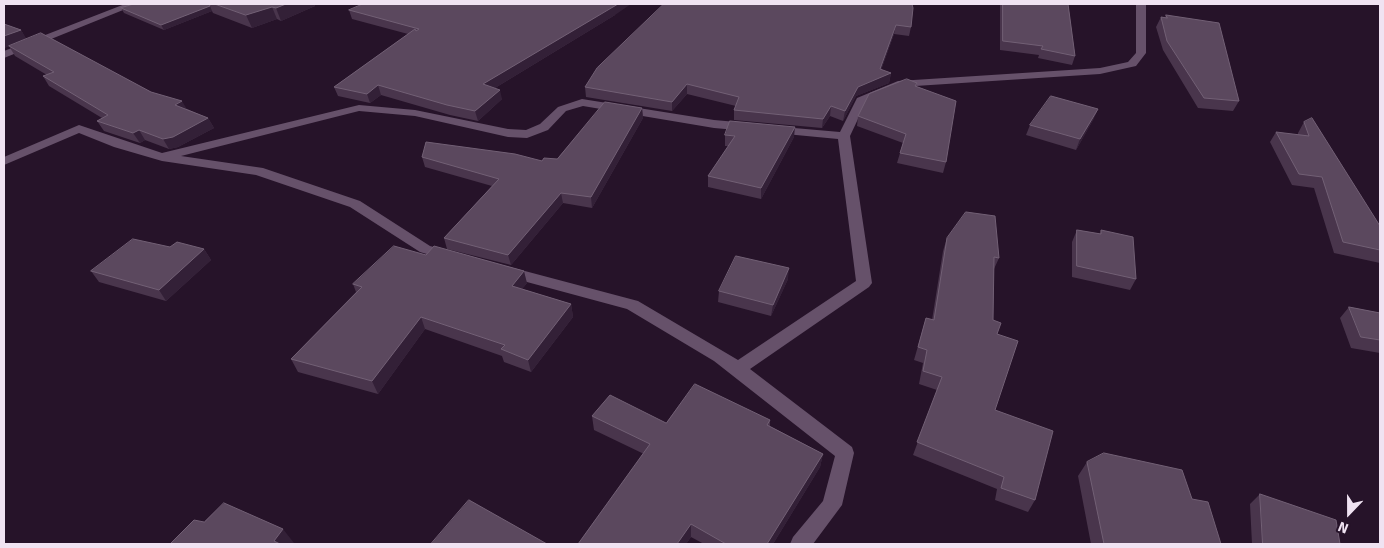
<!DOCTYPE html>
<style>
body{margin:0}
#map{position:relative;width:1384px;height:548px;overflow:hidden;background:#261329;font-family:Signika,sans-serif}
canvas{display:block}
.frame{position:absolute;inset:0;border:5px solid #f0e3f2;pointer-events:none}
.north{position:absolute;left:1324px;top:488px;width:50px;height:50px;-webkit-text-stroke:4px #261329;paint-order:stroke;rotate:202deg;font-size:14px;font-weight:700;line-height:20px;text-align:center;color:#f0e3f2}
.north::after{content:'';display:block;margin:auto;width:18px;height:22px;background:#f0e3f2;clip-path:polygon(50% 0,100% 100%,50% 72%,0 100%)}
</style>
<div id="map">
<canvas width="1384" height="548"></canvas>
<div class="frame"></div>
<div class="north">N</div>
</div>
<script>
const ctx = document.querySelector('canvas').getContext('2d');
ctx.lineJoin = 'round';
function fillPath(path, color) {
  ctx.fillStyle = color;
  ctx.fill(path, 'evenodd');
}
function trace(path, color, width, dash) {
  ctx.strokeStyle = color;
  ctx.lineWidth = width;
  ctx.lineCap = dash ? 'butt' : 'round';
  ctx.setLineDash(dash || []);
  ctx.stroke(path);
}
fillPath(new Path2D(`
 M125 4H138L4 58V51Z
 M1136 4H1146V53L1136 66 1100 74 900 87 866 102 850 136 872 283 869 287 750 369 852 447 854 453 842 505 813 544H790L793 537 823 501 835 456 714 361 627 309 501 275 499 271 501 267 506 266 638 301 738 360 856 281 838 139 775 133 769 129 771 126 840 132 857 98 898 81 1100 68 1128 62 1136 53Z
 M582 99 714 120 748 123 754 127 748 131 714 128 583 106 566 111 548 130 527 138 508 137 415 116 359 111 181 156 263 168 360 201 430 246 455 253 457 256 455 259 450 261 420 252 350 207 256 175 162 161 114 147 79 133 4 165V157L79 125 162 153 359 105 415 110 508 129 526 130 540 124 558 107Z`), '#66516a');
fillPath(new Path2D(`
 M134 4H314L315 6 281 21 277 19 252 28 213 13 212 11 164 30 124 13 121 8Z
 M912 4 911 27 909 36 894 34 881 70 891 73 889 83 856 96 843 121 830 116 822 128 734 120V110L736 106 687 94 672 111 586 97 585 87Z
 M1000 4H1068L1075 56 1072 65 1038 58 1039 55 1000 50Z
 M349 10 615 15 495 88 502 99 478 121 450 115 381 95 370 103 338 96 334 87 408 34 352 19Z
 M1166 15 1239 101 1233 111 1198 108 1163 50 1156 27 1161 17 1165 18Z
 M4 24 21 30 26 39 151 92 187 109 208 118 214 128 178 147 169 149 145 140 140 143 104 131 97 121 102 118 49 86 43 76 47 75 15 56 9 46 4 48Z
 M917 83 916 86 946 162 943 173 897 163 903 143 857 126 858 116Z
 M642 108 643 118 592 208 563 203 511 265 447 249 444 238 492 186 425 167 422 157 542 161 557 159Z
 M1098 109 1093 120 1076 150 1026 135 1030 125Z
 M1304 122 1380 226V263L1334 253 1314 188 1292 185 1270 142 1276 132 1298 135V133Z
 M725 135 794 137 761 199 708 187V176L729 146H725Z
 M1077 230 1100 234 1101 230 1136 279 1130 290 1072 277V242Z
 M947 238 999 258 994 269 993 320 997 334 995 410 1035 500 1028 512 995 500 997 489 913 455 937 390 919 384 923 363 914 360 926 318 932 320 943 251Z
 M170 247 204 249 211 260 166 301 99 282 91 271Z
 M788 279 771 316 718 302 719 291Z
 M527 283 522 289 571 304 573 317 531 372 504 362 502 356 425 329 378 394 298 372 291 359 356 292 353 284Z
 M1349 307 1380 313V353L1351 348 1340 318Z
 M592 416 666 423 770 420V426L823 454 820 467 773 544H704L691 537 686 544H578L644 454 594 430Z
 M1087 462 1192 499 1221 544H1091L1078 476Z
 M1260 494 1340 544H1252L1250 504Z`), '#49354c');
fillPath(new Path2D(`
 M286 4H314L315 6 281 21 276 8Z
 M618 4H631L615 15 485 94 483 84Z
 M210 6 212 11 164 30 161 25Z
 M272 7 277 19 252 28 246 15Z
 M896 25 894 34 878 78 891 73 889 83 856 96 843 121 845 111 858 87Z
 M21 30 27 40 4 48V36Z
 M687 84V94L672 111V102Z
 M378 85 381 95 370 103 367 94Z
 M500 90 502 99 478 121 475 111Z
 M182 101 188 111 175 105Z
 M831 106 830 116 822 128 823 119Z
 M642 108 643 118 592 208 591 197Z
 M1098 109 1093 120 1076 150 1080 139Z
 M208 118 214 128 178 147 169 149 163 139Z
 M795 127 794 137 761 199V188Z
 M139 130 145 140 140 143 133 133Z
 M561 193 563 203 511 265 508 255Z
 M204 249 211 260 166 301 159 290Z
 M789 268 788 279 771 316 773 305Z
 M524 271 527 283 515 298 512 286Z
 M571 304 573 317 531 372 528 360Z
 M421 317 425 329 378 394 372 381Z
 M823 454 820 467 773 544H767Z
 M691 524V537L686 544H677Z
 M283 529 294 543 293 544H277L274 541Z`), '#332037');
const building = new Path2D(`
 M134 4H209L210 6 161 25 121 8Z
 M215 4H286L276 8 272 7 246 15Z
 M363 4H618L483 84 500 90 475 111 447 105 378 85 367 94 334 87 415 29 416 31 419 29 349 10Z
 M664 4H912L913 8 911 27 896 25 880 69 891 73 858 87 845 111 831 106 823 119 734 110 739 97 687 84 672 102 585 87 597 68Z
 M1003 4H1068L1075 56 1041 49 1043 46 1003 41Z
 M1166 15 1219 23 1239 101 1204 98 1167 41 1161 17 1167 18Z
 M4 24 21 30 4 36Z
 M41 33 151 92 182 101 175 105 208 118 173 137 163 139 139 130 133 133 97 121 108 115 43 76 54 72 9 46Z
 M907 79 917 83 915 86 956 101 946 162 900 153 906 134 858 116 869 94Z
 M1051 96 1098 109 1080 139 1030 125Z
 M605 102 642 108 591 197 561 193 508 255 444 238 499 179 422 157 426 142 515 154 542 161 544 158 557 159Z
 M1312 118 1380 226V250L1343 242 1322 177 1299 174 1276 132 1309 136 1304 122Z
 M730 121 795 127 761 188 708 176 735 136 725 135Z
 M966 212 995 216 999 258 994 257 993 320 1001 323 997 334 1018 341 995 410 1053 431 1035 500 1001 488 1004 477 917 442 942 377 923 371 927 350 918 347 926 318 934 320 947 238Z
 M1077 230 1101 234V230L1133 237 1136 279 1077 266Z
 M133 239 170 247 177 242 204 249 159 290 91 271Z
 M394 246 426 255 434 246 524 271 512 286 571 304 528 360 501 349 505 345 421 317 372 381 291 359 362 287 353 284Z
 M736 256 789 268 773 305 719 291Z
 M1349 307 1380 313V340L1361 337Z
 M695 384 770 420 767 425 823 454 767 544H726L691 524 677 544H578L650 444 592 416 610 395 666 423Z
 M1104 453 1182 470 1192 499 1208 502 1221 544H1104L1087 462Z
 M1260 494 1336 520 1340 544H1263Z
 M469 500 547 544H431Z
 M224 503 283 529 274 541 280 544H170L194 520 204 522Z`);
fillPath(building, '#5b485e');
trace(building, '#726075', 1);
</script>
